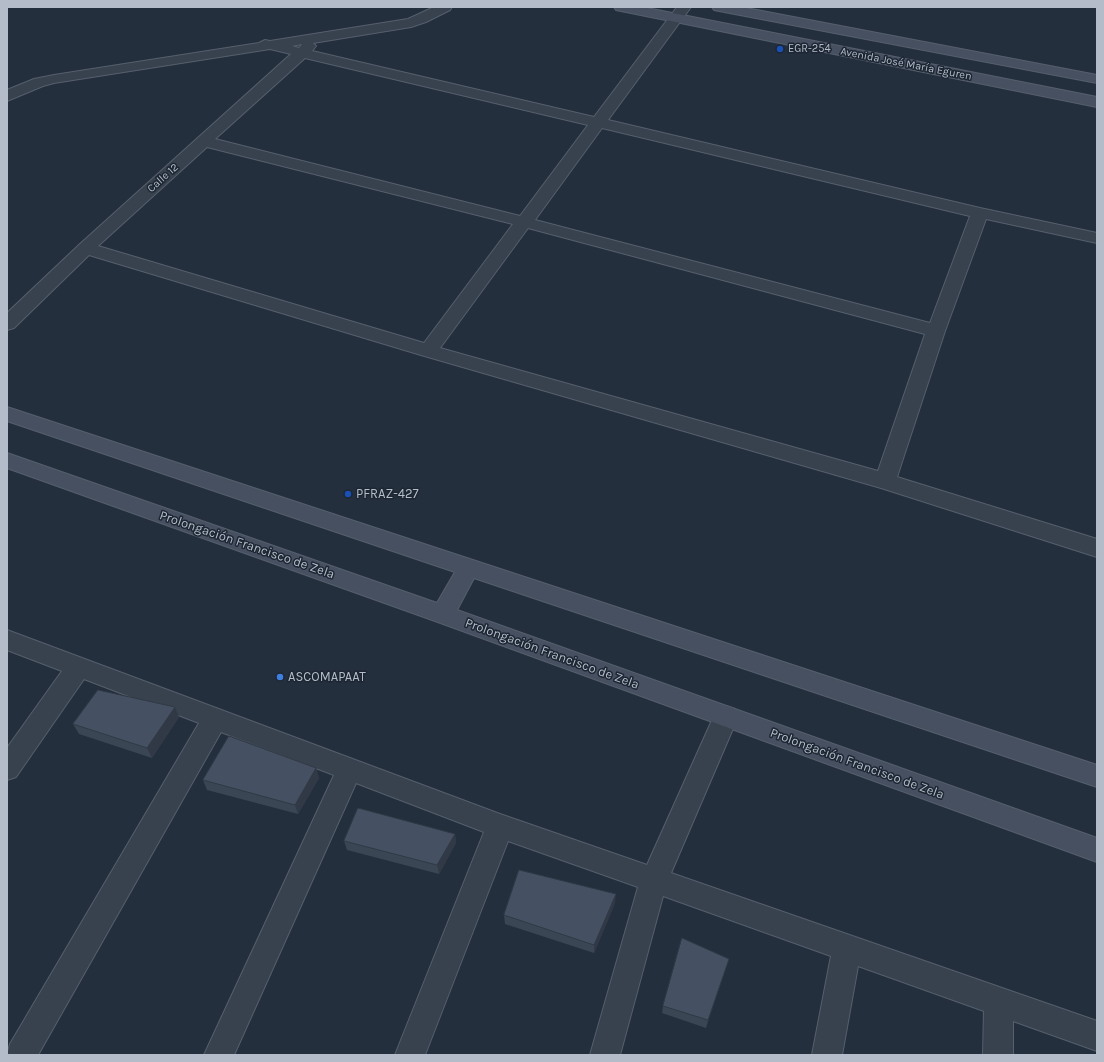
<!DOCTYPE html>
<meta charset="utf-8">
<style>
body{margin:0}
#map{position:relative;width:1104px;height:1062px;overflow:hidden;background:#242f3e;font-family:Karla,sans-serif}
canvas{display:block}
.frame{position:absolute;inset:0;border:8px solid #b4bcc9;pointer-events:none}
</style>
<div id="map">
<canvas width="1104" height="1062"></canvas>
<div class="frame"></div>
</div>
<script>
const ctx = document.querySelector('canvas').getContext('2d');
ctx.lineJoin = 'round';
function trace(path, color, width, dash) {
  ctx.strokeStyle = color;
  ctx.lineWidth = width;
  ctx.lineCap = dash ? 'butt' : 'round';
  ctx.setLineDash(dash || []);
  ctx.stroke(path);
}
function fillPath(path, color) {
  ctx.fillStyle = color;
  ctx.fill(path, 'evenodd');
}
function drawText(font, color, halo, rows, align = 'center') {
  ctx.font = font + ' Karla,sans-serif';
  ctx.lineWidth = 3;
  ctx.setLineDash([]);
  ctx.textBaseline = 'middle';
  ctx.strokeStyle = halo;
  ctx.fillStyle = color;
  for (const [text, x, y, turn = 0] of rows) {
    ctx.save();
    ctx.translate(x, y);
    ctx.rotate((+turn || 0) * Math.PI / 180);
    ctx.textAlign = isNaN(turn) ? turn : align;
    if (halo) ctx.strokeText(text, 0, 0);
    ctx.fillText(text, 0, 0);
    ctx.restore();
  }
}
const street = new Path2D(`
 M434 7H452L450 10 426 22 411 27 313 43 316 46 312 51 594 117 677 7H691L608 120 980 208 1097 233V243L986 219 945 331 897 477 1097 539V557L881 488 421 355 89 255 14 328 7 330V313L80 244 291 54 270 49 54 83 43 86 7 101V90L34 79 54 75 259 43 265 40 270 41 408 19ZM302 44 299 48 292 46ZM305 58 588 125 520 216 215 139ZM602 128 970 216 930 323 535 220ZM207 147 513 224 424 343 98 246ZM528 228 925 334 878 471 440 348Z
 M7 630 500 814 647 865 717 709 726 706 735 709 738 717 671 873 1097 1021V1051L1013 1021V1055H983L984 1011 858 966 842 1055H812L831 956 663 896 620 1055H590L638 887 508 841 425 1055H395L484 832 356 783 234 1055H204L334 775 221 732 38 1055H7L10 1044 199 723 84 679 16 777 7 780V748L62 671 7 650Z`);
const secondary = new Path2D(`
 M614 7H642L1097 97V107L621 11 616 10Z
 M712 7H741L1097 75V83L719 11 714 10Z
 M7 407 1097 765V787L474 578 457 610 1097 838V862L435 621 7 468V453L437 603 455 572 7 421Z`);
trace(street, '#565f6c', 2);
trace(secondary, '#565f6c', 2);
fillPath(street, '#38414e');
fillPath(secondary, '#465061');
fillPath(new Path2D(`
 M175 707 179 717 152 758 79 734 73 724Z
 M316 768 319 778 298 814 207 790 203 780Z
 M455 834 456 843 439 874 347 850 344 841Z
 M615 903 594 953 505 924 504 915Z
 M726 967 706 1028 662 1013 663 1006Z`), '#3b4654');
fillPath(new Path2D(`
 M175 707 179 717 152 758 147 748Z
 M316 768 319 778 298 814 295 805Z
 M455 834 456 843 439 874 437 865Z
 M616 894 615 903 594 953V945Z
 M729 959 726 967 706 1028 708 1020Z`), '#303945');
const building = new Path2D(`
 M98 690 175 707 147 748 73 724Z
 M229 736 316 768 295 805 203 780Z
 M358 808 455 834 437 865 344 841Z
 M519 870 616 894 594 945 504 915Z
 M682 938 729 959 708 1020 663 1006Z`);
fillPath(building, '#455162');
trace(building, '#303945', 1);
for (const [x, y, r, color] of [
 [780,49,4,"#1a4fb4"],
 [348,494,4,"#1a4fb4"],
 [280,677,4,"#3f7fe0"]
]) {
  const dot = new Path2D();
  dot.arc(x, y, r, 0, 2 * Math.PI);
  ctx.fillStyle = color;
  ctx.fill(dot);
  trace(dot, '#1d2633', 1.5);
}
drawText('11px', '#b4bcc9', '#1d2633', [
 ["EGR-254",788,49]
], 'left');
drawText('11px', '#b4bcc9', '#1d2633', [
 ["Avenida José María Eguren",906,64,11],
 ["Calle 12",163,178,-42]
]);
drawText('13px', '#b4bcc9', '#1d2633', [
 ["PFRAZ-427",356,494],
 ["ASCOMAPAAT",288,677]
], 'left');
drawText('13px', '#b4bcc9', '#1d2633', [
 ["Prolongación Francisco de Zela",247,545,19],
 ["Prolongación Francisco de Zela",552,654,20],
 ["Prolongación Francisco de Zela",857,764,20]
]);
</script>
